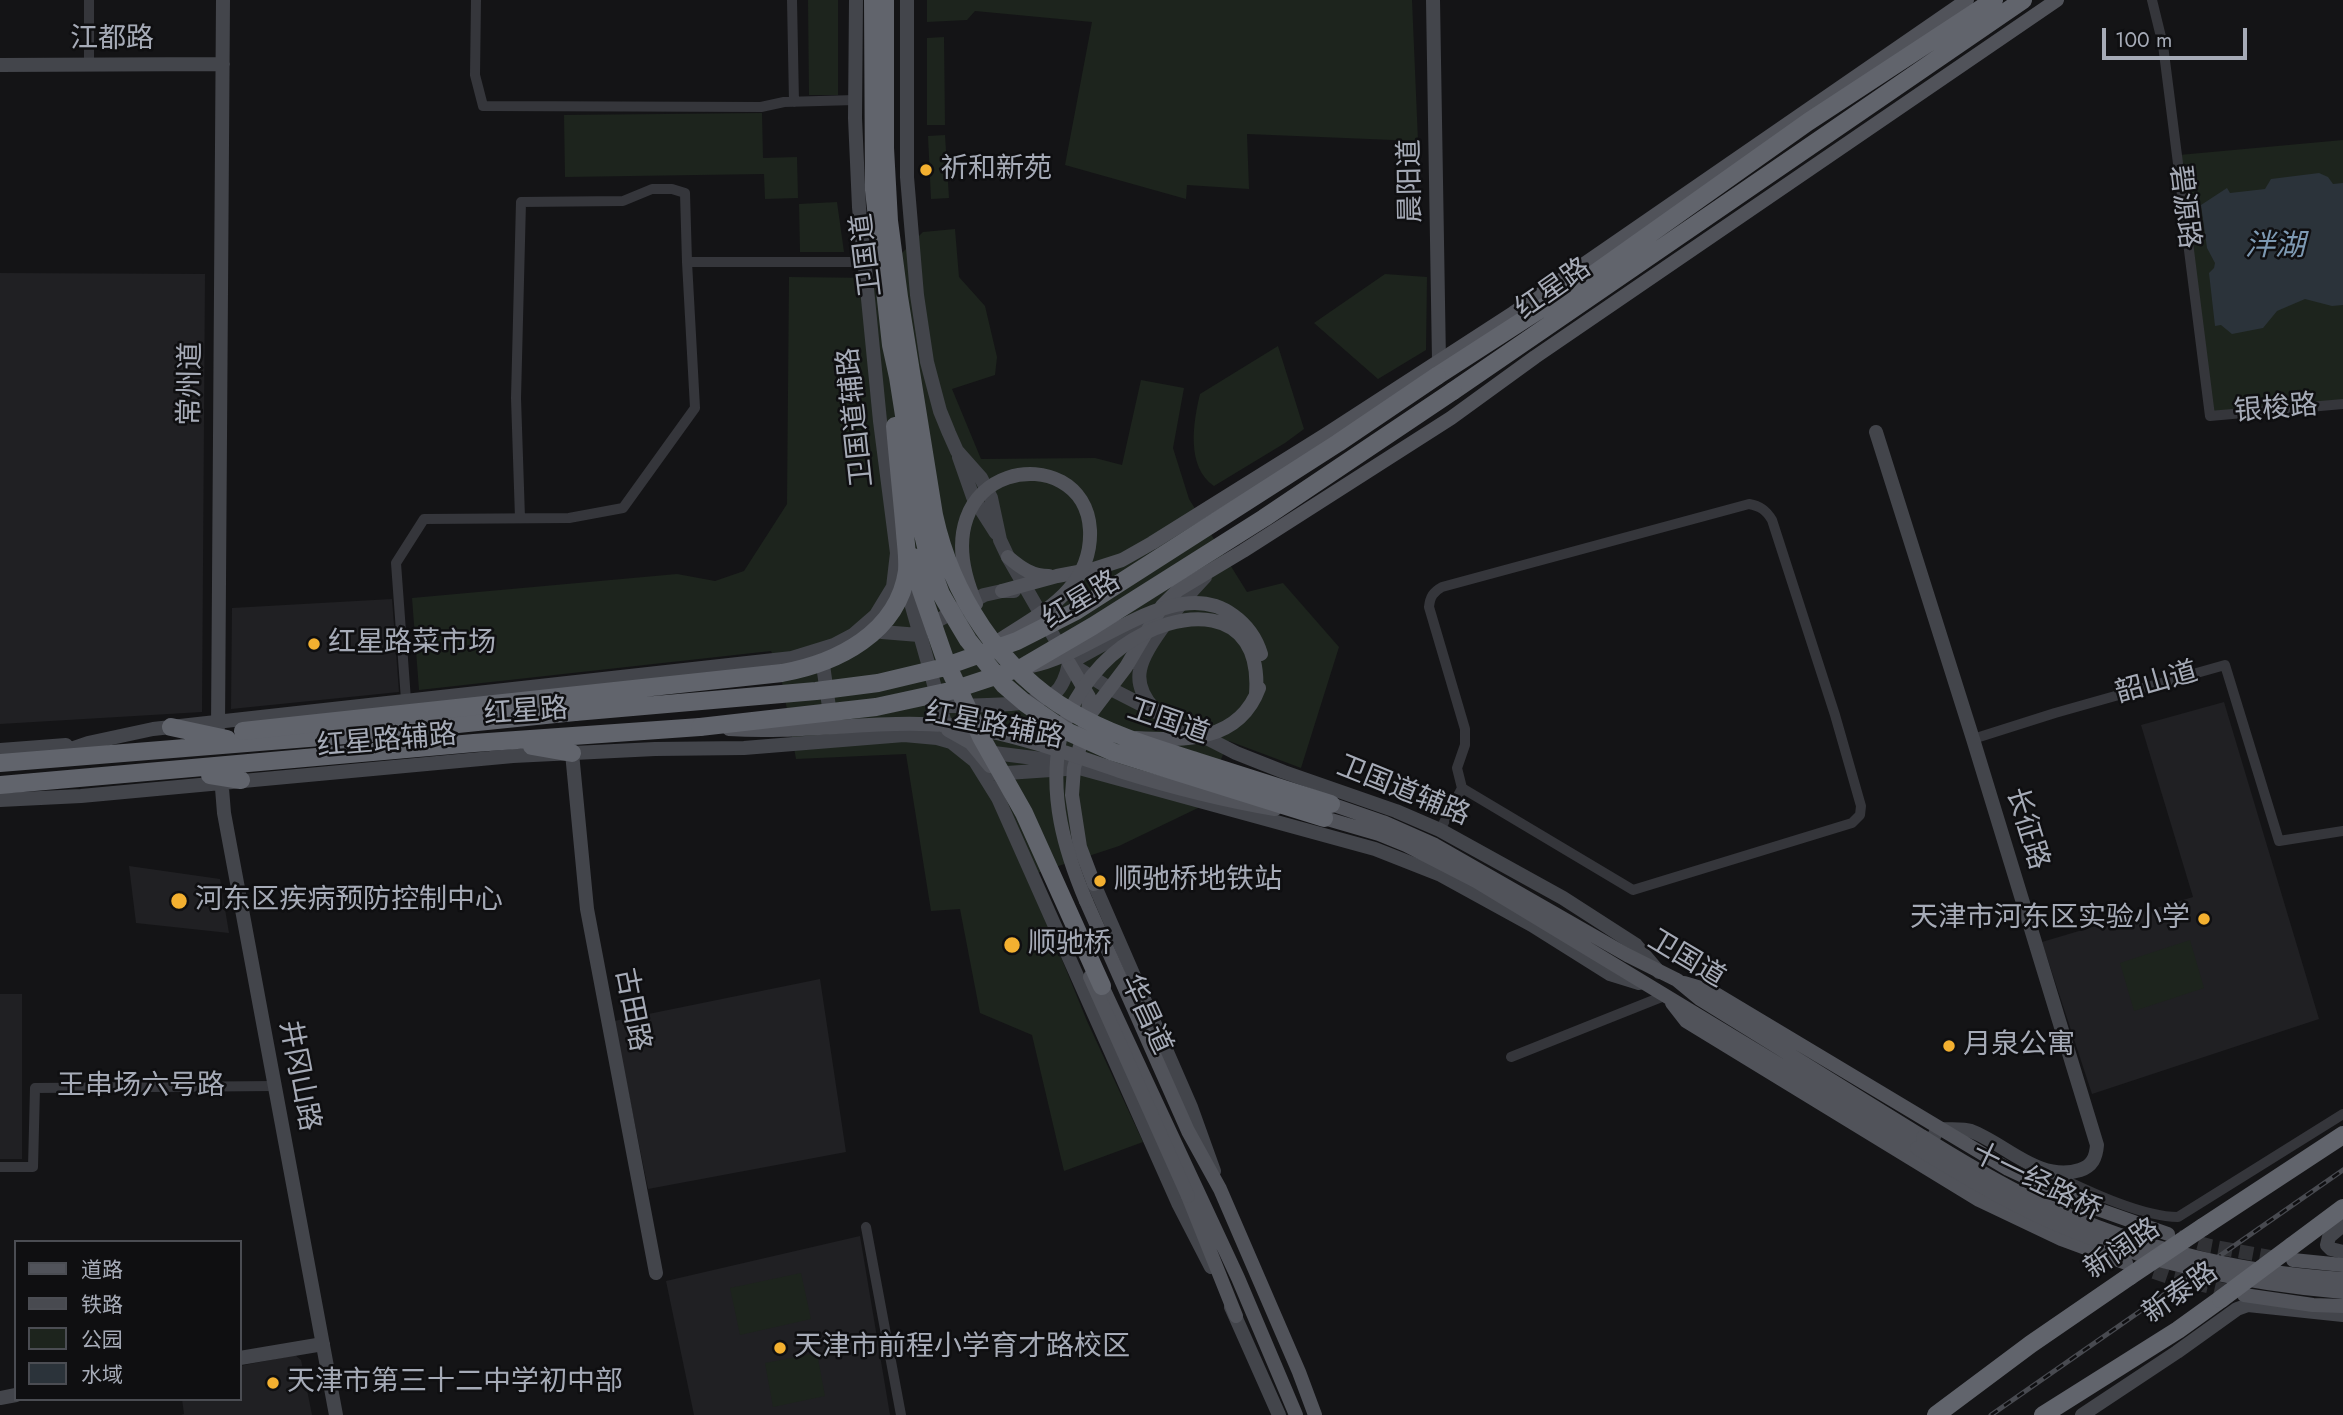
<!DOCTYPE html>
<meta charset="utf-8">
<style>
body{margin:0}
#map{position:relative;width:2343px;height:1415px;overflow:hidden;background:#141416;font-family:Jost,"Noto Sans SC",sans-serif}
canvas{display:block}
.legend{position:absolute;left:14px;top:1240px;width:228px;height:161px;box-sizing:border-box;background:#0f0f11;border:2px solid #4b4d53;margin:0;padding:9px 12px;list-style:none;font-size:21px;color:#a6abb7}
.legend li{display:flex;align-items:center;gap:14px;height:35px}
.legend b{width:35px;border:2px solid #4b4d53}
.scale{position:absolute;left:2102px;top:28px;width:145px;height:32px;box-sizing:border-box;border:4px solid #a6abb7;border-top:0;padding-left:9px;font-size:21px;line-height:24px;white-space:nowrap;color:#a6abb7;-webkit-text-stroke:5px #0f0f11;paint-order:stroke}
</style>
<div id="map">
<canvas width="2343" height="1415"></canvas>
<ul class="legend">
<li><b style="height:9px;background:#51535a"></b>道路</li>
<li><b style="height:9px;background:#484a50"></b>铁路</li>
<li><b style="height:19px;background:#1d241d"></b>公园</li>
<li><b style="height:19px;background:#2b333a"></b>水域</li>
</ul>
<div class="scale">100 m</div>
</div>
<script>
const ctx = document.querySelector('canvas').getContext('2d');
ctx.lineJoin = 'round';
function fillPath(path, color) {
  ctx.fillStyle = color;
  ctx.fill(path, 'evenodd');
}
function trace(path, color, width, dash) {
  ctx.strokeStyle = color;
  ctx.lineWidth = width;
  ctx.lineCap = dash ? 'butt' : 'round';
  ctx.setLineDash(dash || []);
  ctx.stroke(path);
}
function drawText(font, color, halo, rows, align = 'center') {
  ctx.font = font + ' Jost,"Noto Sans SC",sans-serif';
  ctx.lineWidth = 5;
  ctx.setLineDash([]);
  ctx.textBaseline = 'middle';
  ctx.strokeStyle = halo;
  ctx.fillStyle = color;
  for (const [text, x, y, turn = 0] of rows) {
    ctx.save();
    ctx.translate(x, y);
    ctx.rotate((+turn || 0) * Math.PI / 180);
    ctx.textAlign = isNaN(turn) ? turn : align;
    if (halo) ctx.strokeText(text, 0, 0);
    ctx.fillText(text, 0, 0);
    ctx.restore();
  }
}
fillPath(new Path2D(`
 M0 273 205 274 202 712 0 724Z
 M392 599 399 692 231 709 232 608Z
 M2224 702 2319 1019 2092 1094 2042 942 2193 897 2141 725Z
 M129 866 220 879 229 933 136 923Z
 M820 979 846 1152 648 1189 614 1021Z
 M0 994H22V1159H0Z
 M860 1236 890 1415H694L666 1281Z
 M295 1355 301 1360 312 1415H181L184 1414 182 1399H240V1366Z`), '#202023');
fillPath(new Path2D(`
 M808 0H838V95H809Z
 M927 0H1412L1418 141 1247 134 1249 189 1187 185 1186 199 1065 165 1092 22 975 11 967 20 927 22Z
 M944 37 945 125H927V38Z
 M762 113 763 158 797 157 798 198 765 199 764 174 565 177 564 115Z
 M945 135 949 198 931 199 928 136Z
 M2343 140V401L2212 413 2179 155Z
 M837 202 844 252H800L799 204Z
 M955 229 959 277 985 306 997 357 995 375 952 389 981 459 1095 458 1122 465 1141 380 1184 388 1173 448 1189 499 1247 592 1283 583 1339 647 1301 768 1229 741 1200 807 1119 846 1028 876 1087 1021 1143 1142 1064 1171 1032 1035 980 1013 960 909 931 911 906 754 796 759 780 671 771 651 419 690 412 598 677 574 715 581 744 571 787 504 789 277 877 278 923 232Z
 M1385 274 1427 277 1426 350 1378 379 1314 323Z
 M1278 346 1304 429 1285 443 1214 486C1186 467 1193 423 1200 394Z
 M2190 940 2204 988 2134 1011 2120 963Z
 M801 1273 811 1319 740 1335 730 1288Z
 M817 1353 825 1396 773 1407 765 1363Z`), '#1d241d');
fillPath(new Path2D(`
 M2319 173 2328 177 2333 184 2343 183V305L2332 306 2305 299 2277 311 2263 328 2232 334 2221 325 2215 326 2209 273 2214 268 2215 263 2207 248 2201 205 2227 188 2230 193 2265 189 2271 179Z`), '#2b333a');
trace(new Path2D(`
 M2178 1237 2210 1246 2281 1259
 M2134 1265 2169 1277 2236 1293`), '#313236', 14, [14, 7]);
trace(new Path2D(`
 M89 0V64
 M476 0 475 75 483 106 761 107 784 102 855 100
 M792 0 794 102
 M2152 0 2163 45 2210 416 2343 404
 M520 518 516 398 521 202 623 201 652 189H672L685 193 687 262
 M406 700 396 563 424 519 569 518 623 508 695 408 687 262H865
 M1973 739 2055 713 2225 665 2279 841 2343 831
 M1440 830 1462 788 1633 890 1852 823 1860 815 1861 806 1835 715 1772 520C1766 510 1760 506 1749 504L1442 587C1433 592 1430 597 1429 607L1465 729V745L1457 768 1462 788
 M1511 1057 1664 996
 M0 1167H33L35 1088 275 1086
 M2052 1174C2086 1190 2141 1217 2178 1217L2343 1114
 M866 1227 901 1415`), '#35363b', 10);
trace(new Path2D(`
 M907 0V177L917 295 927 362 940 411 949 433 957 451 981 478 991 498 1000 540 1008 557 1069 663C1067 673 1064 685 1055 693 1036 707 974 705 949 706L941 707 934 713
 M1433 0 1439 361
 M0 65 223 64
 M1876 432 1973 739 2097 1145C2096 1158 2092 1166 2080 1170 2039 1183 2006 1144 1971 1131 1962 1128 1948 1130 1938 1129L1925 1152
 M959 457 973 497 996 533
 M904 578 950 741 975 761 998 798 1178 1203 1211 1267
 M924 628 984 595 1002 591H1014
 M869 629 882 632 919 635
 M821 651 831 721
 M1069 663 1109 688 1236 753 1284 772 1396 811 1440 830 1563 898 1636 945 1659 972
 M1069 663 1151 618
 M1154 709C1144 698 1137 685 1140 670 1144 645 1187 596 1205 577
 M218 728 223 0
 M0 750 66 745
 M572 753 587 909 656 1273
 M56 754 88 743 153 729 792 658 834 645 853 635 876 615 893 587 897 553 880 421 859 207 855 118 856 0
 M992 774 1066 769
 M221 776 224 813 336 1415
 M0 800 81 796 513 756 655 749 744 748 904 735 937 738 986 752 1050 760 1375 849 1441 875 1532 925 1610 974 1639 983
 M1094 884 1191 1107 1214 1171
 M2343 1225 2329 1237 2327 1245 2331 1249 2343 1252
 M1231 1307 1279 1415
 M240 1358 323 1344
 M0 1398 16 1395
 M2082 1415 2177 1352 2237 1309 2248 1305 2343 1315`), '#43454b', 14);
trace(new Path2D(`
 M1008 557C1021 568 1032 576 1049 576
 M1002 591 1057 576 1094 569 1122 560 1152 543 1325 435 1513 313 1967 0
 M1069 663 1089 697 1088 717 1074 768 1072 795 1080 847 1094 884
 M1088 717 1126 667 1162 606 1178 590 1243 551 1451 418 1535 357 2057 0
 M1331 804 1383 822 1435 845 1627 955 1677 980 1700 999 1923 1137
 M1324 818 1379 834 1406 845 1476 881 1917 1148
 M1086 901 1188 1131 1220 1189 1299 1372 1315 1415
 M1684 983 1711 991 2008 1169 2083 1204 2168 1234
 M1102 986 1238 1278 1296 1415
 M1672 1003 1686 1021 1979 1200 2061 1239 2126 1263
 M1188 1196 1236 1316
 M2293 1260 2343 1265
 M2244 1295 2313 1305 2343 1306`), '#51535a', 14);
trace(new Path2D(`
 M1437 376 1581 283 1808 122 1994 0
 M1453 391 2023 0
 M171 727 227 739
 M532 746 572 753
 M0 763 370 733 575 712
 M210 775 241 780
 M0 785 474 743 700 727
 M2203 1227 2343 1135
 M2292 1246 2343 1208
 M1936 1415 2031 1344 2130 1276
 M2043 1415 2178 1330 2221 1299`), '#61646c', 18);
const rail = new Path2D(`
 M1991 1415 2343 1170`);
trace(rail, '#484a50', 5);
trace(rail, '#0f0f11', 2.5, [8]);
trace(new Path2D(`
 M976 604C913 460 1085 436 1090 530 1091 552 1083 573 1069 589 1048 613 1016 628 991 646
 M1031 666C1091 656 1175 572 1233 615 1247 625 1256 637 1261 654
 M729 729C814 735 898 714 983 730 1030 739 1075 756 1120 771 1171 787 1222 800 1275 809
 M948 730 971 743 990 766
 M1136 738C1185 741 1239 742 1259 688
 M1086 901C1064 849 1049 796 1060 739 1068 705 1093 668 1122 647 1178 606 1263 602 1256 694
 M1090 977 1188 1196
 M1923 1137C1955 1157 1987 1176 2020 1193 2120 1243 2231 1272 2343 1279
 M1917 1148C1966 1178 2015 1207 2068 1229 2156 1265 2249 1284 2343 1292`), '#51535a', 14);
trace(new Path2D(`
 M873 0 874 190 891 345 898 377 922 530 930 564 941 594 956 620 968 640 1004 685 1025 703 1064 730 1113 752 1324 818
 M885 0V148L889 221 899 297 934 515C951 594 1000 670 1070 711 1110 735 1155 748 1199 762 1243 776 1287 790 1331 804
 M913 557 921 590 946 662 981 737 1024 813 1102 986
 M575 712 816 691 878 683 941 668 1017 641 1076 611 1338 443 1437 376
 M700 727 876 707 950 691 1023 667 1093 626 1264 518 1453 391
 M243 731 782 673C837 663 898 633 907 571 908 558 906 546 905 533 902 497 898 462 895 426
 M2130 1276 2203 1227
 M2221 1299 2292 1246`), '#61646c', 18);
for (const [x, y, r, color] of [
 [926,170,7,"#f3b030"],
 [314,644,7,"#f3b030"],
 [1100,881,7,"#f3b030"],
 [179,901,9,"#f3b030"],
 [2204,919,7,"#f3b030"],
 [1012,945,9,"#f3b030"],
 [1949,1046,7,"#f3b030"],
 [780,1348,7,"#f3b030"],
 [273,1383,7,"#f3b030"]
]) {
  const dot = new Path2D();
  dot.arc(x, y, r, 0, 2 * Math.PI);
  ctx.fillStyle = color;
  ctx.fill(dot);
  trace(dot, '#0f0f11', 2.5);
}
drawText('28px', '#a6abb7', '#0f0f11', [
 ["江都路",112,40],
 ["晨阳道",1412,181,-91],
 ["碧源路",2183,207,83],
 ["卫国道",868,255,-97],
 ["红星路",1554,290,-35],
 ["常州道",192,384,-89],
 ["银梭路",2276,410,-5],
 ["卫国道辅路",857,417,-96],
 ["红星路",1082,601,-31],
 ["韶山道",2157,684,-16],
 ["红星路",526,713,-4],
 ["卫国道",1168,723,19],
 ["红星路辅路",994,727,11],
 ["红星路辅路",387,742,-5],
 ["卫国道辅路",1403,792,22],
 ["长征路",2026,829,73],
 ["卫国道",1686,960,31],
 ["古田路",631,1010,79],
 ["华昌道",1145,1015,65],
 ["井冈山路",298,1076,79],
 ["王串场六号路",141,1087],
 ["十一经路桥",2036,1183,26],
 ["新阔路",2123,1250,-34],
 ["新泰路",2181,1294,-35]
]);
drawText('28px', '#a6abb7', '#0f0f11', [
 ["祈和新苑",940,170],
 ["红星路菜市场",328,644],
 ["顺驰桥地铁站",1114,881],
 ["河东区疾病预防控制中心",195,901],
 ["天津市河东区实验小学",2190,919,"right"],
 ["顺驰桥",1028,945],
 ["月泉公寓",1963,1046],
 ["天津市前程小学育才路校区",794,1348],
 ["天津市第三十二中学初中部",287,1383]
], 'left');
drawText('italic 30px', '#7d99b2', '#0f0f11', [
 ["泮湖",2275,248]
]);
</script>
